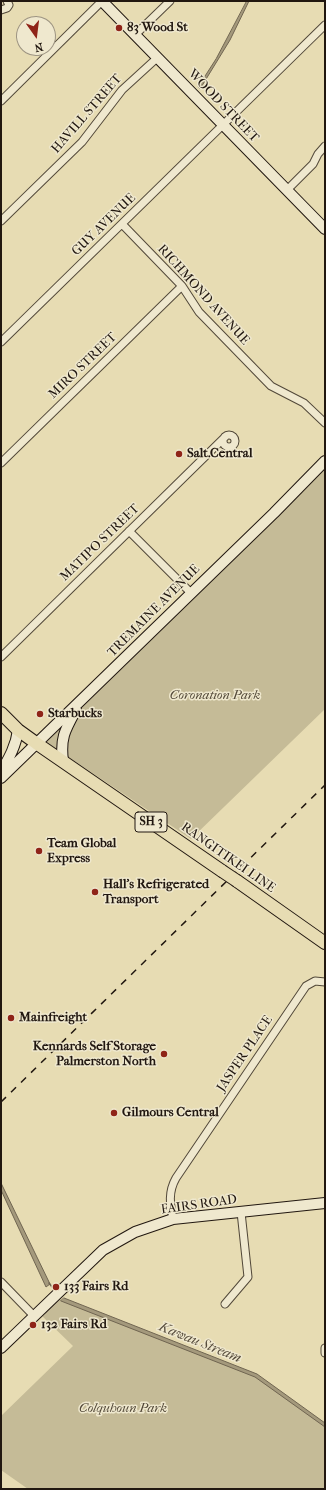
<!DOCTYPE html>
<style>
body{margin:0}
#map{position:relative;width:326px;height:1490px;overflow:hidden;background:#e7dcb3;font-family:"IM FELL French Canon",serif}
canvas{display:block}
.frame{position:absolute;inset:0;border:2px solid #211710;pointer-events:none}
.north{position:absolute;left:16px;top:16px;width:40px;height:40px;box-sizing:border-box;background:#efe8ce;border:1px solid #9d9482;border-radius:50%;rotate:166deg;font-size:11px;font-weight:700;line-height:16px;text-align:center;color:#211710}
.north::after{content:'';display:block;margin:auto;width:14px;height:18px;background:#8f2418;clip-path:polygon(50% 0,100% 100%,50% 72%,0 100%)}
</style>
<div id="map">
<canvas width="326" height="1490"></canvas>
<div class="frame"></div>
<div class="north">N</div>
</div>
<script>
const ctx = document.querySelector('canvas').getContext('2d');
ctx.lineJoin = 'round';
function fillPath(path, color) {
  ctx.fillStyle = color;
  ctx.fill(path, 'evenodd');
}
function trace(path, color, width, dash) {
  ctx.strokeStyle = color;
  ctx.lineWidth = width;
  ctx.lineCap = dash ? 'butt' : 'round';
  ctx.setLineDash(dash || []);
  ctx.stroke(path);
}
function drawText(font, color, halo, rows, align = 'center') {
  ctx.font = font + ' "IM FELL French Canon",serif';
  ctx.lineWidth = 3;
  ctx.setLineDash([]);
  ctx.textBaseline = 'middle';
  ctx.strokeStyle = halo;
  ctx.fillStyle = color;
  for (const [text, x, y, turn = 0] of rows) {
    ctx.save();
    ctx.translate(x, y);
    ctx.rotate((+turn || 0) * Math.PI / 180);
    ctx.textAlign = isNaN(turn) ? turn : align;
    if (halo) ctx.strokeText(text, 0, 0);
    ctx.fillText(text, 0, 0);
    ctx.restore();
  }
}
fillPath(new Path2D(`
 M325 467V709L191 839 46 742Z
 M57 1298 256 1376 325 1425V1489H28L1 1470V1416L73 1346 41 1315Z`), '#c5bb97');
const water = new Path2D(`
 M247 1H249L230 40 200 89 198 87 216 59Z
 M1 1183 50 1284 46 1287 1 1190Z
 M64 1298 257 1374 325 1423V1427L255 1377 61 1301Z`);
fillPath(water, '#a4997c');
trace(water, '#706551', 1);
trace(new Path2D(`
 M49 1283 52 1287`), '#706551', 1.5);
const street = new Path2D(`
 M1 10 7 8 9 5 7 1
 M135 35 170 1
 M1 101 102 1
 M287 190 313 164 318 154 325 146
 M1 221 82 142 122 90 157 58
 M122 224 182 286 199 312 271 386 304 403 325 423
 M1 342 325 25
 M223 441a6 6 0 1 1 12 0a6 6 0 1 1-12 0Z
 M1 463 182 286
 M129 531 191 593
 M1 657 225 437
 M173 1219C170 1204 168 1192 176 1178L306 986 315 981 325 982
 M1 1282 34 1316
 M225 1304 248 1277 241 1212
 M325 1348V1353`);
const secondary = new Path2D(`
 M102 1 325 229
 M63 761C60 738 65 730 76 710
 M1 772C9 758 16 746 18 730
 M1 778 274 513 325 461
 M1 1348 103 1250 135 1232 173 1219 325 1203`);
const highway = new Path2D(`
 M1 713 18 730 36 743 222 871
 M237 881 325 943`);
trace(street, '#524839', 9);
trace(secondary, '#211710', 12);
trace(highway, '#211710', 14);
trace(street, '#efe8ce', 7);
trace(secondary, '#efe8ce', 10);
trace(highway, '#e7dcb3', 12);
trace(new Path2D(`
 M1 1102 325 785`), '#211710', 1.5, [7, 7]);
const highwayBridge = new Path2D(`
 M222 871 237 881`);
trace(highwayBridge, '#211710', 14, []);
trace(highwayBridge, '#e7dcb3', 12);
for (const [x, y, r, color] of [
 [119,28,4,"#8f2418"],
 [179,454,4,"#8f2418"],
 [40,714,4,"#8f2418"],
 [39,851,4,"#8f2418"],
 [95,892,4,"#8f2418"],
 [11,1018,4,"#8f2418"],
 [164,1054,4,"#8f2418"],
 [114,1113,4,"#8f2418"],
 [56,1287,4,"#8f2418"],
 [33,1325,4,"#8f2418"]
]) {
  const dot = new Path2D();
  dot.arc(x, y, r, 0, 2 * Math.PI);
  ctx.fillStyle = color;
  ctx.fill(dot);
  trace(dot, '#efe8ce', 1.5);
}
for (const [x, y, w] of [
 [151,822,32]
]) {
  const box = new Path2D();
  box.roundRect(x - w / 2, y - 10, w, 20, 3);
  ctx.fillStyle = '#efe8ce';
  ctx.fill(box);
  trace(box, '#211710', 1);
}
drawText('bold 12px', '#211710', null, [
 ["SH 3",151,822]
]);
drawText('bold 13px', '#211710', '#efe8ce', [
 ["83 Wood St",127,28],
 ["Salt.Central",187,454],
 ["Starbucks",48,714],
 ["Team Global",47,844],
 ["Express",47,859],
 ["Hall's Refrigerated",103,885],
 ["Transport",103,900],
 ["Mainfreight",19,1018],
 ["Kennards Self Storage",156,1047,"right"],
 ["Palmerston North",156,1062,"right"],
 ["Gilmours Central",122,1113],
 ["133 Fairs Rd",64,1287],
 ["132 Fairs Rd",41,1325]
], 'left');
drawText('13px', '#211710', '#efe8ce', [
 ["WOOD STREET",223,106,46],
 ["HAVILL STREET",87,114,-49],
 ["GUY AVENUE",104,225,-44],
 ["RICHMOND AVENUE",203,295,48],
 ["MIRO STREET",83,366,-44],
 ["MATIPO STREET",100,543,-44],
 ["TREMAINE AVENUE",154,611,-45],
 ["RANGITIKEI LINE",228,858,35],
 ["JASPER PLACE",245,1054,-56],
 ["FAIRS ROAD",199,1205,-8]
]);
drawText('italic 13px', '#524838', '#efe8ce', [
 ["Coronation Park",215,696],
 ["Colquhoun Park",123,1409]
]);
drawText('italic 14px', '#554b3b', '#efe8ce', [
 ["Kawau Stream",200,1343,22]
]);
</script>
